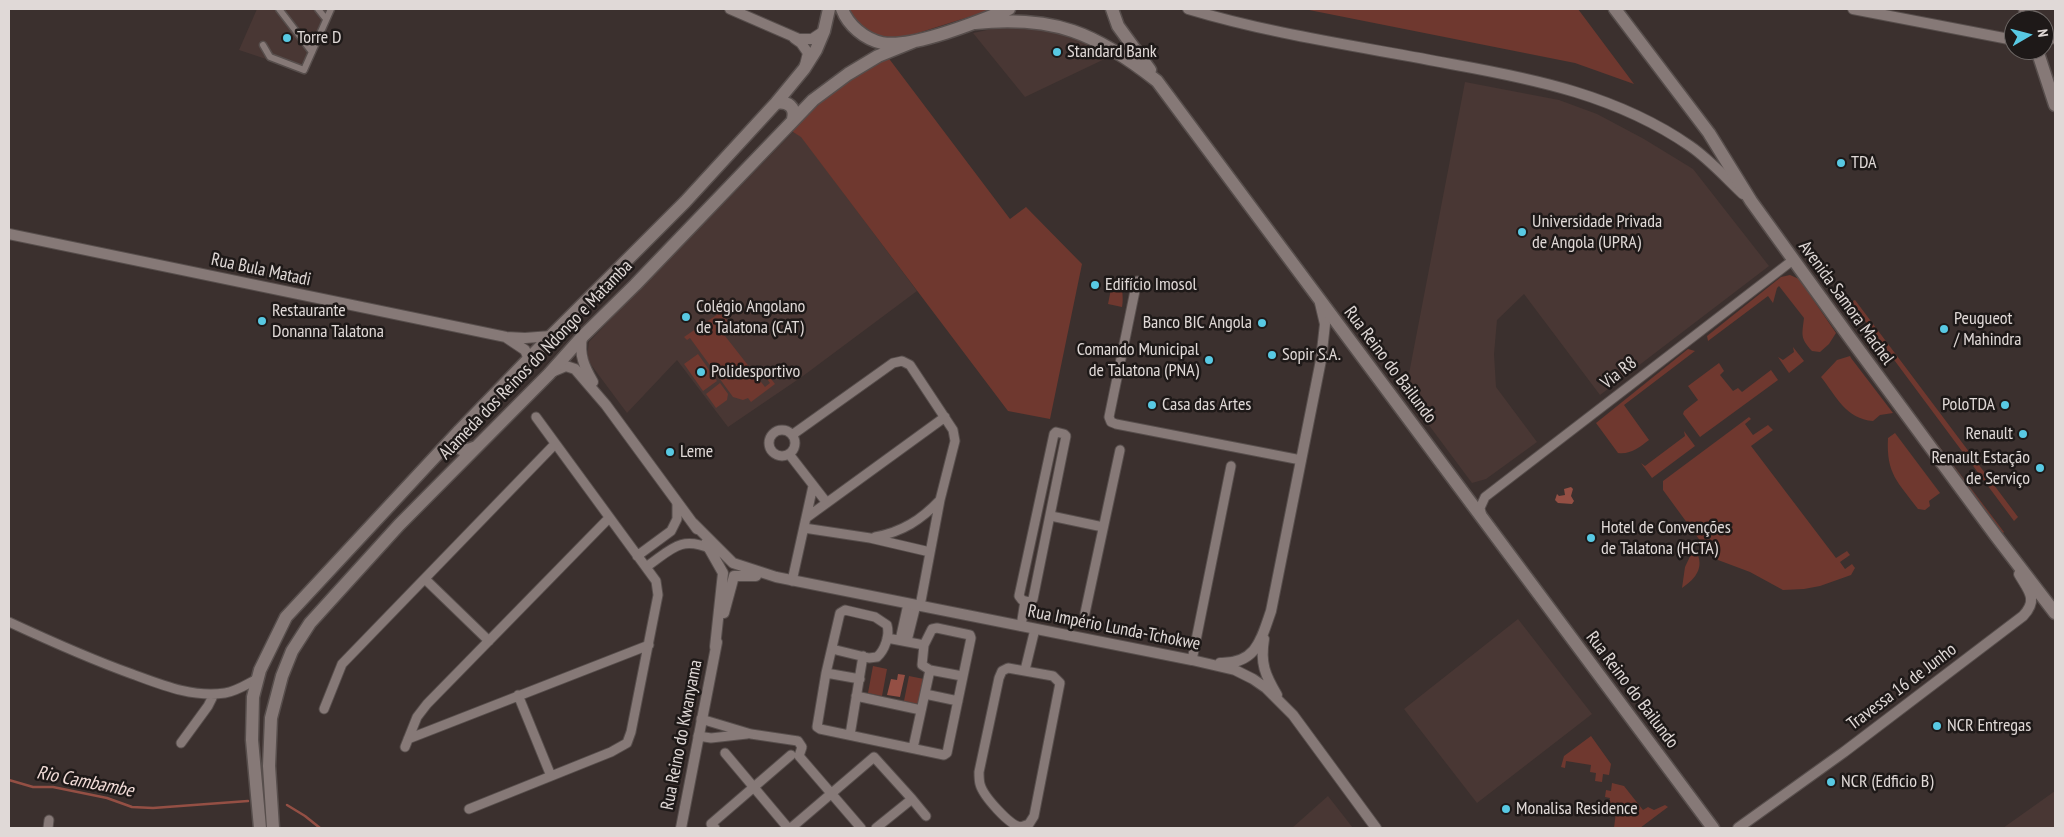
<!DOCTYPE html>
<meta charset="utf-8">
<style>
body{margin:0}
#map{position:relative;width:2064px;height:837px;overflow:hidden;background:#3b302e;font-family:"PT Sans Narrow",sans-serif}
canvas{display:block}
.frame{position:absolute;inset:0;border:10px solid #e0d9d7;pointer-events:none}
.north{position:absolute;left:2004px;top:10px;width:50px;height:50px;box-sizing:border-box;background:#1e1918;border:1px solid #6c6664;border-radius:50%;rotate:82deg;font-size:14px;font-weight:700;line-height:20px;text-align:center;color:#e0d9d7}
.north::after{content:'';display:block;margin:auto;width:18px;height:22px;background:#58c9e3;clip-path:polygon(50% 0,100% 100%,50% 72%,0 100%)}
</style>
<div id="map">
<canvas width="2064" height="837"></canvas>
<div class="frame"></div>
<div class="north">N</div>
</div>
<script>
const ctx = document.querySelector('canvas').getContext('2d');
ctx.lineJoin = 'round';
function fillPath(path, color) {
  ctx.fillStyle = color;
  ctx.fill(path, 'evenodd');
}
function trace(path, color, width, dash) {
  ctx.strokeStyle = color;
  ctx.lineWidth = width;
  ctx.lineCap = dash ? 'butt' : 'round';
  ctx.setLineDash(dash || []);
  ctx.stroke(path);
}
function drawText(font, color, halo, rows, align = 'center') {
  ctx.font = font + ' "PT Sans Narrow",sans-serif';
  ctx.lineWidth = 5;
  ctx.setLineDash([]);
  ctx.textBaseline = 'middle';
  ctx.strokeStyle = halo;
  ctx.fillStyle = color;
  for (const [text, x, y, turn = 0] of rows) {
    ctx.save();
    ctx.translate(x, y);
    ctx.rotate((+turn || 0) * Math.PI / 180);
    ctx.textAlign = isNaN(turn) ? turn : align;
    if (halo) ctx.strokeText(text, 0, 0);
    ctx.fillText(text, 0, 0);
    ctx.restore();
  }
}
fillPath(new Path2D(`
 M257 9H333L305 72 239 50Z
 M1001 27H1041L1078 39 1113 55 1025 97 973 33Z
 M1465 82 1559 100 1597 114 1644 139 1693 169 1769 266 1600 395 1524 294 1497 320 1494 354 1496 387 1537 442 1486 479 1472 483 1402 389 1407 384Z
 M793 132 801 136 917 291 803 376 728 427 677 360 627 413 589 362 587 357 589 342 695 230 729 198Z
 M1518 619 1592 714 1477 803 1404 709Z
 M2055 791V828H2003Z
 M1328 796 1353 828H1292Z`), '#493734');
fillPath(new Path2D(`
 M848 9H994L899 39 874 36 858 26Z
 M1304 9H1578L1634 84 1575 63Z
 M887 56 1010 219 1026 207 1082 264 1050 419 1008 411 801 137 793 132 791 128 827 93Z
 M1790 275 1799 279 1836 333 1829 344 1820 352 1812 351C1800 338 1802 335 1804 318L1779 286 1777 288 1773 303 1768 296 1708 341 1707 336 1781 277Z
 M1113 279 1123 281C1121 291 1124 297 1122 307L1108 304Z
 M1855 300 2018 517 2014 521 1851 302Z
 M721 312 737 334 735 336 724 322 721 325 719 322 716 324 718 327 765 387 770 383 760 369 762 367 775 384 751 402 748 398 743 400 733 397 690 338 687 340 684 337Z
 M1845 322 2004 532 2003 533 1843 323Z
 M1793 347 1804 361 1789 373 1778 357 1783 360 1794 352Z
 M1688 349 1695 351 1624 405 1649 440C1640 447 1630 455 1618 453L1596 423Z
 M698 354 717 381 703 391 684 364Z
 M1850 356 1851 358 1893 413 1880 415 1873 421C1846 419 1836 396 1821 377L1837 360Z
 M1719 363 1724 371 1720 375 1733 391 1738 388 1742 392 1771 370 1778 380 1700 437 1683 414 1684 411 1698 400 1688 386Z
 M720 383 728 394 727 400 716 408 706 394Z
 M1749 417 1751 419 1745 424 1753 435 1768 425 1773 430 1751 446 1836 558 1847 551 1850 555 1840 562 1845 569 1852 564 1855 568 1851 575 1820 586 1804 589 1783 590 1750 572 1718 560 1704 546 1663 490V481Z
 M1684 431 1695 446 1652 478 1641 463 1645 466 1685 436Z
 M1895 433 1940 493 1929 501 1930 506 1925 510 1918 509C1898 482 1886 474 1888 438Z
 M1694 548C1706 565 1697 578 1682 588L1685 567Z
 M873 666 887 669 882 696 868 693Z
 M909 676 924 679 918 704 904 701Z
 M1591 736 1611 764 1609 775 1603 774 1602 782 1595 781 1596 773 1590 772 1591 765 1566 761 1565 768 1561 767 1564 756Z
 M1612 783 1624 786 1643 810 1648 807 1654 810 1665 805 1668 807 1640 828H1614L1617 804 1609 803 1610 798 1605 797 1606 790 1611 791Z`), '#6f382f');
fillPath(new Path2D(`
 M1571 487 1573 489 1571 496 1574 501 1572 504 1558 503 1555 500 1557 494 1559 496 1565 495 1564 489Z
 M898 674 905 675 900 697 887 695 891 679 897 680Z`), '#944f44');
trace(new Path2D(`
 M9 780 33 787H53L107 798 132 807 153 808 248 801
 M287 805 305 816 320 828`), '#944f44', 2.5);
const pedestrian = new Path2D(`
 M279 9 312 52
 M318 9 326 19
 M263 45 270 57 304 70 331 9`);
const minor = new Path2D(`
 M2053 39 2055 38
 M1137 281 1109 417 1111 422 1116 424 1301 460
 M769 443a13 13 0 1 1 26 0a13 13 0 1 1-26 0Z
 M1056 432 1064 434 1066 436 1033 599 1029 602 1022 600 1019 596 1054 434Z
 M792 435 893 363 902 361 910 365 953 430 955 441 940 500 920 606
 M789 454 827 503
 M1051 516 1103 527
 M1482 516 1480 508 1485 497 1793 260
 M806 518 945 417
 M804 528 870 538 930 552
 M875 537C902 532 921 520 940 500
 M637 556 671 531 677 519V503
 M646 567C671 550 680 535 711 549
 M425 579 489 641
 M792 581 813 486
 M1085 613 1120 450
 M9 622C50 641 90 659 132 674 162 685 193 698 225 693 237 691 247 684 257 679
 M1021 626 1025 601
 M887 638 924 645
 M900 640 908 604
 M907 641 916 605
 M832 649 869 658 877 657C885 650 890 635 887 625L875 617 845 610 840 613 826 673 817 727 820 729 944 755 947 753 971 638 970 635 937 628 932 629 924 645 922 665 930 670 962 676
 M1192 660 1231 466
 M1008 668 1053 676 1060 683 1034 816 1029 824 1021 827C1010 826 983 796 980 784 979 780 979 776 979 772L999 678 1002 671Z
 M1025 670 1035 629
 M826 673 860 679
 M925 694 958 701
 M518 695 551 776
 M856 696 921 710
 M324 709 342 664 555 444
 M701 719 751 734 798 741 802 747 799 756
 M850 735 863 656
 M698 736 711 738 747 734
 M408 739 649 645
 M181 743 208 706 214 694
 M405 747 417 717 427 704 609 518
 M913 748 930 670
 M725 753 788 828
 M799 756 861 828
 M469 809 611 752 627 743 631 732 658 595 656 581 536 417
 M48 828 49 820
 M715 828 711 824 791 755
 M791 828 874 757 912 799
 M876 828 912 799 926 816`);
const tertiary = new Path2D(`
 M730 9 799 39H812L824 31
 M1188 9C1274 35 1364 47 1451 64 1535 79 1618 96 1690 146 1709 159 1726 178 1743 194
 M1853 9 2014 40
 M794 38 801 43 808 53 805 65
 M9 234 506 337 525 338 551 336
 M582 337C579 355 584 366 593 382
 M507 338 525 350 529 359
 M552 372 566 366 575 369 606 405 697 529
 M693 523 733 563 776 577 1192 660 1235 670 1253 679 1266 688 1293 715 1376 828
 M706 543 723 573 715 647
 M724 613 734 576H756
 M1264 639C1260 663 1265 675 1277 695
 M1220 663C1256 664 1261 640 1271 611L1321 360 1325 324 1320 303
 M681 828 717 642
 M1738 828 1844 752 2023 616C2039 599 2028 590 2019 574`);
const secondary = new Path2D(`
 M842 9C848 25 864 39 882 43 912 49 980 21 1009 9
 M1112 9 1118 26 1150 70
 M1615 9 1709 133 1751 201 1850 338 1996 536 2055 613
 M2025 9 2028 20
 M975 23C1054 15 1096 33 1157 81L1713 828
 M2037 50 2055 105
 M776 103C788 101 796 107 793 119
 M459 431 457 439 461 449 468 450 476 447
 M260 828 252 740 253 697 260 670 286 617 459 431 551 336 685 202 776 103 804 69 816 50 824 31 829 9
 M273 828 269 766 271 718 282 676 292 651 310 623 399 525 549 374 582 337 635 285 813 100 848 74 878 56 915 41`);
trace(pedestrian, '#574e4c', 9);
trace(minor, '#574e4c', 11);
trace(tertiary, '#574e4c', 12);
trace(secondary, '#574e4c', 15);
trace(pedestrian, '#867977', 6);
trace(minor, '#867977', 9);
trace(tertiary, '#867977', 10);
trace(secondary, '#867977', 12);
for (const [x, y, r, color] of [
 [287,38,5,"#58c9e3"],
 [1057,52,5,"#58c9e3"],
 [1841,163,5,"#58c9e3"],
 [1522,232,5,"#58c9e3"],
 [1095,285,5,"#58c9e3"],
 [686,317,5,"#58c9e3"],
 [262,321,5,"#58c9e3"],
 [1262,323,5,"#58c9e3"],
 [1944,329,5,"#58c9e3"],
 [1272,355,5,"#58c9e3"],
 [1209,360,5,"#58c9e3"],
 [701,372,5,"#58c9e3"],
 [1152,405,5,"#58c9e3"],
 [2005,405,5,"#58c9e3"],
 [2023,434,5,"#58c9e3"],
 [670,452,5,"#58c9e3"],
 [2040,468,5,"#58c9e3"],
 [1591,538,5,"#58c9e3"],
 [1937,726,5,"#58c9e3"],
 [1831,782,5,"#58c9e3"],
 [1506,809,5,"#58c9e3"]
]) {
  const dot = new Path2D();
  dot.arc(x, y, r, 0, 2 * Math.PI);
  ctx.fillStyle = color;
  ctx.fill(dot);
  trace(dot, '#1e1918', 2);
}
drawText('18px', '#e0d9d7', '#1e1918', [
 ["Torre D",297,38],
 ["Standard Bank",1067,52],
 ["TDA",1851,163],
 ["Universidade Privada",1532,222],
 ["de Angola (UPRA)",1532,243],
 ["Edifício Imosol",1105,285],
 ["Colégio Angolano",696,307],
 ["de Talatona (CAT)",696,328],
 ["Restaurante",272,311],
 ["Donanna Talatona",272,332],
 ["Peugueot",1954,319],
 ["/ Mahindra",1954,340],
 ["Banco BIC Angola",1252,323,"right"],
 ["Comando Municipal",1199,350,"right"],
 ["de Talatona (PNA)",1199,371,"right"],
 ["Sopir S.A.",1282,355],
 ["Polidesportivo",711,372],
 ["Casa das Artes",1162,405],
 ["PoloTDA",1995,405,"right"],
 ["Renault",2013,434,"right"],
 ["Leme",680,452],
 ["Renault Estação",2030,458,"right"],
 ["de Serviço",2030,479,"right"],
 ["Hotel de Convenções",1601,528],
 ["de Talatona (HCTA)",1601,549],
 ["NCR Entregas",1947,726],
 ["NCR (Edficio B)",1841,782],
 ["Monalisa Residence",1516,809]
], 'left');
drawText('18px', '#e0d9d7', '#1e1918', [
 ["Rua Bula Matadi",261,270,12],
 ["Avenida Samora Machel",1846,303,54],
 ["Alameda dos Reinos do Ndongo e Matamba",536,360,-46],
 ["Rua Reino do Bailundo",1390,365,53],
 ["Via R8",1619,373,-38],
 ["Rua Império Lunda-Tchokwe",1114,628,11],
 ["Travessa 16 de Junho",1902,687,-37],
 ["Rua Reino do Bailundo",1632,690,53],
 ["Rua Reino do Kwanyama",682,735,-79]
]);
drawText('italic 19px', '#f2dcd8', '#1e1918', [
 ["Rio Cambambe",85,782,11]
]);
</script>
